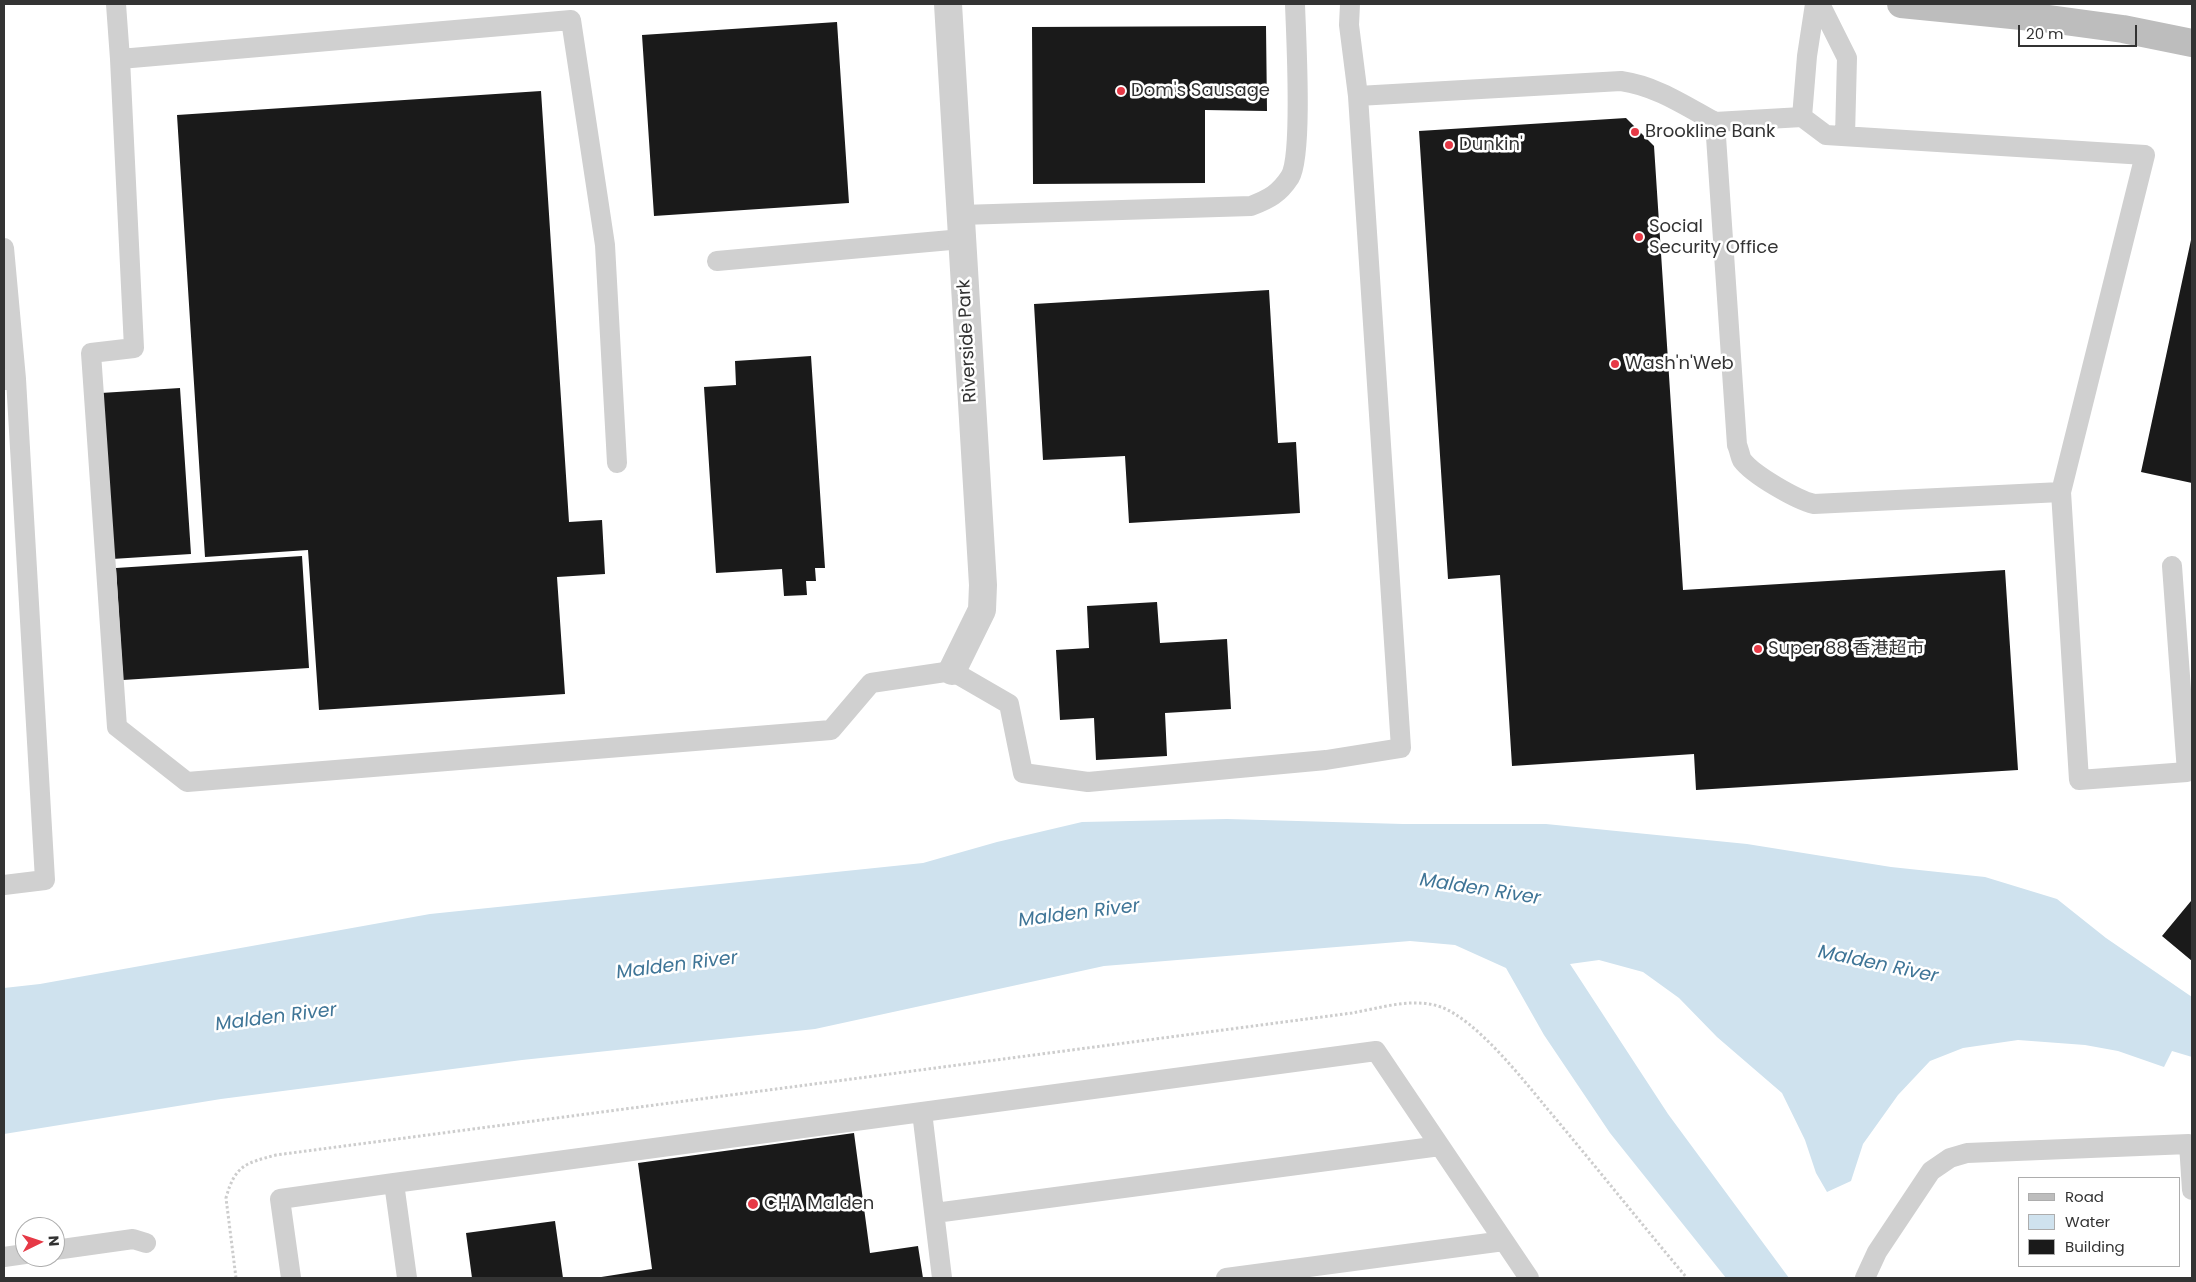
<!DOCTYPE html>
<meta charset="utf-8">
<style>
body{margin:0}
#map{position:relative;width:2196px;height:1282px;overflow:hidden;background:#fff;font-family:Poppins,sans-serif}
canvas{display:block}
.frame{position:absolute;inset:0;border:5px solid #333;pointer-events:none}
.legend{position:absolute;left:2018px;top:1177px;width:162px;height:90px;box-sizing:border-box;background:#fff;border:1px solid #adadad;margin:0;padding:6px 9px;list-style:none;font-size:15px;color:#333}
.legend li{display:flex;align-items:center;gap:10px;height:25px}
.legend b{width:25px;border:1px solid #adadad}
.north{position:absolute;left:15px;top:1217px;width:50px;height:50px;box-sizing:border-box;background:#fff;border:1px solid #adadad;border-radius:50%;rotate:86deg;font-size:14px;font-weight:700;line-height:20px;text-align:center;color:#333}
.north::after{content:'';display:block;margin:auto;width:18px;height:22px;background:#e63946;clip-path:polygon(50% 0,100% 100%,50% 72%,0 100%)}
.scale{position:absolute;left:2018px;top:25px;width:119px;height:22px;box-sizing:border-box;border:2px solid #333;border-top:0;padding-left:6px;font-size:15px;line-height:18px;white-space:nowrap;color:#333;-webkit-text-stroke:4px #fff;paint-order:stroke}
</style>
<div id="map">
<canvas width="2196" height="1282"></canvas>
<div class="frame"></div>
<ul class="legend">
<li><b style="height:6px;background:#bdbdbd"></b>Road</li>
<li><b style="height:14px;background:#cfe2ee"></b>Water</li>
<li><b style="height:14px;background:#1a1a1a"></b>Building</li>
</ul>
<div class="north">N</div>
<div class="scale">20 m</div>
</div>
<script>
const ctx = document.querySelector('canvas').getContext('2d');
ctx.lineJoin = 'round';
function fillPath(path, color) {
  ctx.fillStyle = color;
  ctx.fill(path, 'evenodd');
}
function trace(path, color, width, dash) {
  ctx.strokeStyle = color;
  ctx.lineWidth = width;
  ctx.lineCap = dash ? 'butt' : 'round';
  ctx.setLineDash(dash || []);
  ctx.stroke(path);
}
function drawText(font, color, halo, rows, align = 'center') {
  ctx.font = font + ' Poppins,"Noto Sans SC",sans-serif';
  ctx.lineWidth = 5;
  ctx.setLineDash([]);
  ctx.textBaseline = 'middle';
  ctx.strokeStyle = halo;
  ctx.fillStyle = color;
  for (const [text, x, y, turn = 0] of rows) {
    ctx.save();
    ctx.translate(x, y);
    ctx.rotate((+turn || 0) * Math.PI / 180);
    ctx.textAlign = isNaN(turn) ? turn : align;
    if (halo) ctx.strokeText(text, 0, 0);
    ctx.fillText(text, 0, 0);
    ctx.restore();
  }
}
fillPath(new Path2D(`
 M1227 819 1403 824H1546L1747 844 1891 867 1985 877 2057 899 2106 938 2192 997V1057L2172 1051 2164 1067 2118 1051 2085 1045 2018 1040 1963 1048 1930 1061 1898 1095 1863 1144 1851 1181 1827 1192 1816 1173 1805 1140 1782 1093 1717 1037 1679 998 1643 972 1599 960 1570 964 1668 1114 1789 1278H1726L1610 1133 1544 1035 1506 968 1455 945 1410 941 1104 966 815 1029 522 1060 221 1099 4 1134V988L40 984 430 914 923 863 997 842 1082 822Z`), '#cfe2ee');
fillPath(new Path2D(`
 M837 22 849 203 654 216 642 35Z
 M1266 26 1267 111 1205 110V183L1033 184 1032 27Z
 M541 91 569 522 602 520 605 574 557 577 565 694 319 710 308 550 205 557 177 115Z
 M1626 118 1654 146 1683 590 2005 570 2018 770 1696 790 1694 754 1512 766 1500 575 1448 579 1419 131Z
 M2191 240H2192V483L2141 472Z
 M1269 290 1278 443 1296 442 1300 513 1129 523 1125 456 1043 460 1034 304Z
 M811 356 825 568H815L816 581H806L807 595 784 596 782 569 716 573 704 387 736 385 735 361Z
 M180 388 191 554 112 559 101 393Z
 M302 556 309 668 123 680 116 568Z
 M1157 602 1160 643 1227 639 1231 709 1165 713 1167 756 1096 760 1094 718 1060 720 1056 650 1089 648 1087 606Z
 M2191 901H2192V961L2162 936Z
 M854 1133 870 1253 918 1246 923 1278H595L652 1269 638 1163Z
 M555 1221 563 1278H472L466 1233Z`), '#1a1a1a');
trace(new Path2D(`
 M236 1278 226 1198C235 1165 246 1163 276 1155L1352 1013C1380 1008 1413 997 1441 1007 1476 1020 1521 1077 1545 1106 1593 1163 1639 1221 1687 1278`), '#cdcdcd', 3, [2.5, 2.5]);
trace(new Path2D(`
 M116 4 120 59 134 348 91 353 117 727 187 782 831 730 871 683 952 671 1009 704 1023 773 1088 782 1326 760 1401 748 1358 96 1349 25 1350 4
 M1820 4 1847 58 1845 136
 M120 59 571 20 605 245 617 463
 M1358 96 1621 81C1656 86 1684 105 1715 122
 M1802 117 1807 56 1815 4
 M961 215 1251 206C1269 199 1279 194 1290 177 1303 155 1296 36 1295 4
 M4 248 16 379 4 380
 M717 261 962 239
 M2061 492 2145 155 1826 135 1802 117 1715 122 1737 445C1739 449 1740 456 1742 460 1753 475 1797 500 1814 504L2061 492 2079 780 2187 772 2172 566
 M4 885 45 880 16 379
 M935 1213 1440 1146
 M55 1250 133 1239 146 1243
 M4 1257 25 1254
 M291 1278 280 1199 394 1183
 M407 1278 394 1183 922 1112
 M942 1278 922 1112 1376 1051 1529 1278
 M1226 1278 1504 1241
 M1865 1278 1877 1252 1931 1171 1950 1158 1967 1153 2189 1144 2192 1190`), '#d0d0d0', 20);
trace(new Path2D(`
 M948 4 983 585 982 610 952 671`), '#d0d0d0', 28);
trace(new Path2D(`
 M1901 4 2042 18 2123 29 2192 43`), '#bdbdbd', 28);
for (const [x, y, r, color] of [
 [1121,91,5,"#e63946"],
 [1635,132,5,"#e63946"],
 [1449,145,5,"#e63946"],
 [1639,237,5,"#e63946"],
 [1615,364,5,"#e63946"],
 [1758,649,5,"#e63946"],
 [753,1204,6,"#e63946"]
]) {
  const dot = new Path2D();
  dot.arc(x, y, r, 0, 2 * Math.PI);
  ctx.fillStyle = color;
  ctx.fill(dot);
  trace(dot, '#fff', 2);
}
drawText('18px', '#333', '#fff', [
 ["Dom's Sausage",1131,91],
 ["Brookline Bank",1645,132],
 ["Dunkin'",1459,145],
 ["Social",1649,227],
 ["Security Office",1649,248],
 ["Wash'n'Web",1625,364],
 ["Super 88 香港超市",1768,649],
 ["CHA Malden",764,1204]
], 'left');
drawText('18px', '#333', '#fff', [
 ["Riverside Park",968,341,-93]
]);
drawText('italic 19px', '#3f7597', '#fff', [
 ["Malden River",1480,890,9],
 ["Malden River",1079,914,-7],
 ["Malden River",1878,965,12],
 ["Malden River",677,966,-7],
 ["Malden River",276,1018,-7]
]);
</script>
